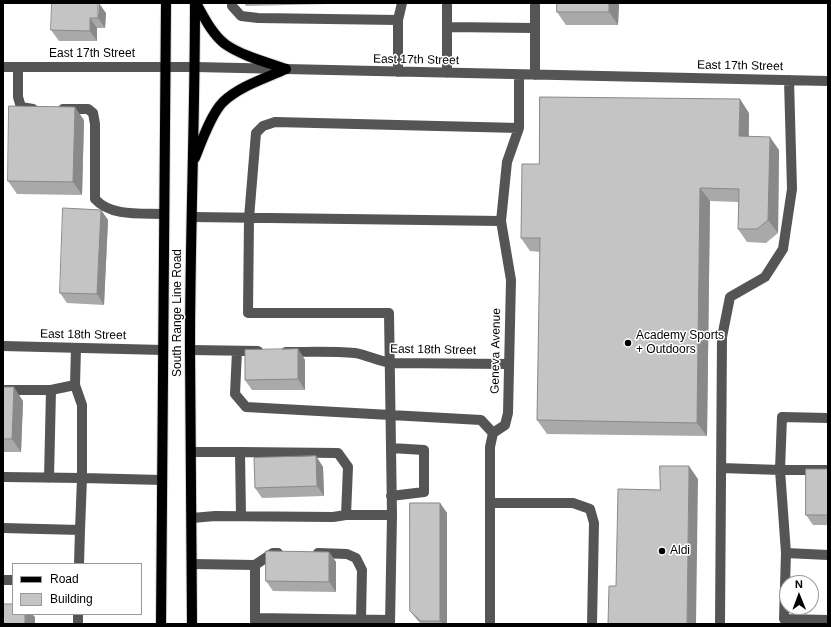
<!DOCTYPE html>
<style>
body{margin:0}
#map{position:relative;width:831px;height:627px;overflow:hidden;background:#fff;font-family:Arial,sans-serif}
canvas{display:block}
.frame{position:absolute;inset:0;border:4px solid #000;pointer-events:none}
.legend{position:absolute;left:12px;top:563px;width:130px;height:52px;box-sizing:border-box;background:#fff;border:1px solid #999;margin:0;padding:5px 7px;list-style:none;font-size:12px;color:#000}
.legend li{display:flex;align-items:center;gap:8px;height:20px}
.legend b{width:20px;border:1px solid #999}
.north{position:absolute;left:779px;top:575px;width:40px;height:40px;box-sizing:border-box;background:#fff;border:1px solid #999;border-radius:50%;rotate:359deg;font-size:11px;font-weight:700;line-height:16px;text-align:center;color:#000}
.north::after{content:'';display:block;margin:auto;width:14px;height:18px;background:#000;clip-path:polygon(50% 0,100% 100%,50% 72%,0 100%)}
</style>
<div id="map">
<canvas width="831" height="627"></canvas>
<div class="frame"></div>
<ul class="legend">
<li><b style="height:5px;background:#000"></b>Road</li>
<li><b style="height:11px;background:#c4c4c4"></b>Building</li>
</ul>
<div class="north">N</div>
</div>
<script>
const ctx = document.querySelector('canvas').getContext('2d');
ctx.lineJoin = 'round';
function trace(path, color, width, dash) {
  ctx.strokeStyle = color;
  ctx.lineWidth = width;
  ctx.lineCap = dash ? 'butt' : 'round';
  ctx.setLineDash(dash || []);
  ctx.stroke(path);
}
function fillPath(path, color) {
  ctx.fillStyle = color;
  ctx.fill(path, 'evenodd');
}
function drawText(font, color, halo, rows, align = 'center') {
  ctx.font = font + ' Arial,sans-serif';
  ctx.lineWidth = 3;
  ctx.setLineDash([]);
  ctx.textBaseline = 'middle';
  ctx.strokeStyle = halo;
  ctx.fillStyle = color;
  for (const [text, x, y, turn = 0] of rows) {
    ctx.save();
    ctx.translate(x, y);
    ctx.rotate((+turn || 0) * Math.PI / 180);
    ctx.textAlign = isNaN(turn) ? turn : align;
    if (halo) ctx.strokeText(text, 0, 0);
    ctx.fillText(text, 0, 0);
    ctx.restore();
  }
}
const major = new Path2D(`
 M196 3C204 17 212 34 225 44 242 56 266 62 286 69
 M195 158C201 143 211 114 223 102 240 86 264 79 286 69
 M161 624 166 3
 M192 624C192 532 190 441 190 349 190 234 195 118 195 3`);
trace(major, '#dbdbdb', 12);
trace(new Path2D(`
 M232 3V6L241 16 258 18 398 20 402 3
 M535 3V75
 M398 20V72
 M447 27 535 28
 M3 67H195L828 81
 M18 67V97L21 107 33 109
 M447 73V3
 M63 109H88L93 113 95 124V199C111 217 142 213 164 214
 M192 217 501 221
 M3 346 163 350
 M190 350 258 351
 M237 351 235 394 246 407 481 420 493 433
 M286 352C309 352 332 351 355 353 367 355 378 361 391 363L509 364
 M3 390H51L75 385
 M828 418 782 417 780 470H828
 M391 448 424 450V492L391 496
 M192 452H240L241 516
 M721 468 780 470 786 553 828 555
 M3 477 82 478V405L75 385 76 348
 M49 478 51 390
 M490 503H573L590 509 594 523 592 624
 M346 515H392L390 624
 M392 515 389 313H248L249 218 256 133 263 126 275 122 519 128
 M192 518 215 516 333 517 346 515 348 467 338 453 240 452
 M3 528 80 530 82 478 162 480
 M318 553 347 554 356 558 362 570 361 619
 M786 553 784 619 828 620
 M79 564 80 530
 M192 564 255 565V624
 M255 565 273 553H278
 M3 580H13
 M255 618 390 620
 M78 624V614
 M490 624V447L493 433 505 425 508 413 511 280 501 221 507 162 519 128V75
 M720 624 722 337 730 297 765 277 783 249 792 189 789 80`), '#555', 10);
trace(major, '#000', 10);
fillPath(new Path2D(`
 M244 3H330V4L246 6Z
 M619 3 618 25H566L557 12Z
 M106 13 105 28H97V41H59L51 30Z
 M749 113V136L779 150 778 233 766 243 747 242 738 229V202L710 201 707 436 547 434 537 420 540 252 530 251 521 238Z
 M84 120 82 195 17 194 8 181Z
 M101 210 108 220 104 305 67 303 60 293Z
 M298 349 305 360V390H252L245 380Z
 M3 387 23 401 21 452H3Z
 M316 456 323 467 324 496 262 498 255 488Z
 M828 469V525H813L806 515Z
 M440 503 447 513V624H421L418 621 410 611Z
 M329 552 336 562V592L273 591 266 581Z`), '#a9a9a9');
fillPath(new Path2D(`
 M99 3 106 13 105 28 98 18Z
 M609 3H619L618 25 609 12Z
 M90 18 97 28V41L90 31Z
 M740 99 749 113 748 150 739 136Z
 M75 107 84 120 82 195 73 182Z
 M770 137 779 150 778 233 768 220Z
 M700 188 710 201 707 436 697 423Z
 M101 210 108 220 104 305 97 294Z
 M298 349 305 360V390L298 379Z
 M14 387 23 401 21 452 12 439Z
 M316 456 323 467 324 496 317 486Z
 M689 466 698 479 696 624H687Z
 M440 503 447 513V624H442L440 621Z
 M329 552 336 562V592L329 582Z
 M25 614H32L35 617V624H25Z`), '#898989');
const building = new Path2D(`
 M52 3H98V18H90V31L51 30Z
 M557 3H609V12H557Z
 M540 97 740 99 739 136 770 137 768 220 757 229H738L739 189 700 188 697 423 537 420 540 238H521L522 164H539Z
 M9 106 75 107 73 182 8 181Z
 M63 208 101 210 97 294 60 293Z
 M298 349V379L245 380V350Z
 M3 387H14L12 439H3Z
 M316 456 317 486 255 488 254 458Z
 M660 466H689L687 624H608L609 586H616L618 489 660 490Z
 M806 469H828V515H806Z
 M410 503H440V621H421L410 611Z
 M266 551 329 552V582L266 581Z
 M3 604H13V614H25V624H3Z`);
fillPath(building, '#c4c4c4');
trace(building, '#898989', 1);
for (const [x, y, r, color] of [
 [628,343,4,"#000"],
 [662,551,4,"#000"]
]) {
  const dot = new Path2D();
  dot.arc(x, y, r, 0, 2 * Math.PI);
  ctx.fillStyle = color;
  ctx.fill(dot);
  trace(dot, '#fff', 1.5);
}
drawText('12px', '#000', '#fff', [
 ["East 17th Street",92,54],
 ["East 17th Street",416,60,1],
 ["East 17th Street",740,66,1],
 ["South Range Line Road",178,313,-90],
 ["East 18th Street",83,335,1],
 ["East 18th Street",433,350,1],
 ["Geneva Avenue",496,351,-89]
]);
drawText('12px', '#000', '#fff', [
 ["Academy Sports",636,336],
 ["+ Outdoors",636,350],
 ["Aldi",670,551]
], 'left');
</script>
